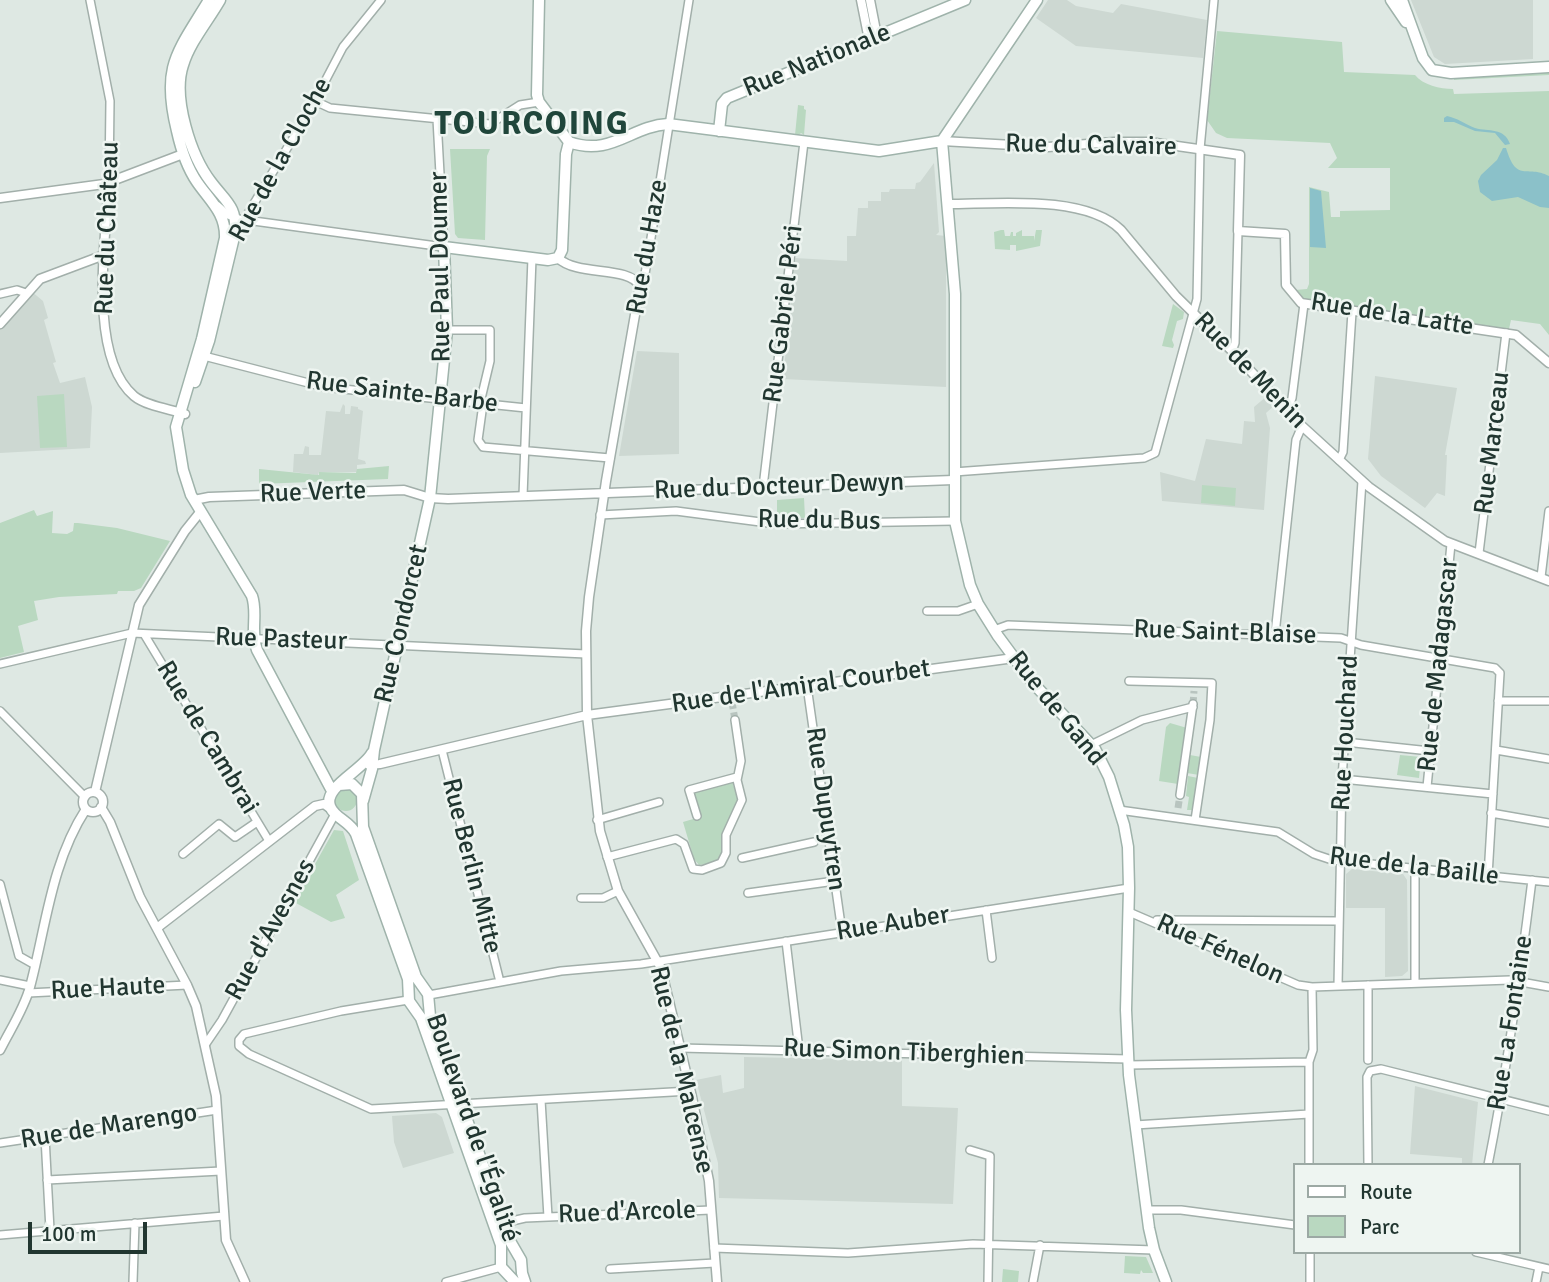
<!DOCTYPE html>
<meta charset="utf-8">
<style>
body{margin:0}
#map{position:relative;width:1549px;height:1282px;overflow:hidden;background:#dee8e3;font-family:Signika,sans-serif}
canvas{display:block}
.legend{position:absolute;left:1293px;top:1163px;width:228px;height:91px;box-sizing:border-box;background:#eef5f1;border:2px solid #9ca9a4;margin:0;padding:9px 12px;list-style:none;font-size:21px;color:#213630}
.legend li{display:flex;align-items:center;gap:14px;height:35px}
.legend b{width:35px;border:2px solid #9ca9a4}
.scale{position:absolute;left:28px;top:1222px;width:119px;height:32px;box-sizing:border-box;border:4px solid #213630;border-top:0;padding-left:9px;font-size:21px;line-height:24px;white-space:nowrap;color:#213630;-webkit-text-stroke:5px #eef5f1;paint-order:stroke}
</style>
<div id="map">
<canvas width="1549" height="1282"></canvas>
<ul class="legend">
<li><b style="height:9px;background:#fff"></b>Route</li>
<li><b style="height:19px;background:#b9d8c0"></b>Parc</li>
</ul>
<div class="scale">100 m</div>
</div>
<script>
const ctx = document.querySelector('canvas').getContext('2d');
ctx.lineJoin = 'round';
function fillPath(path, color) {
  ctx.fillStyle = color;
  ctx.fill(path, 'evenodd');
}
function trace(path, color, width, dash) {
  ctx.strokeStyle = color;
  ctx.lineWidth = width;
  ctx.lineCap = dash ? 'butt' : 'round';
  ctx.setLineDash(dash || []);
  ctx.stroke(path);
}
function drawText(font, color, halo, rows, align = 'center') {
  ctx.font = font + ' Signika,sans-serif';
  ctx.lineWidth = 5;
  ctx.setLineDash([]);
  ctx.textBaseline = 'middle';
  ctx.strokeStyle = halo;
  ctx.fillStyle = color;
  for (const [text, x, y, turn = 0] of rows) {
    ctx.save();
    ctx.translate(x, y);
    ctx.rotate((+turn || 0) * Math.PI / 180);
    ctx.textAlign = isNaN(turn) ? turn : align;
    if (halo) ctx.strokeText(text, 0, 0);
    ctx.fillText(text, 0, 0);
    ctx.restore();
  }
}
fillPath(new Path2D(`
 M1048 0H1067L1076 6 1113 13 1121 4 1207 20 1203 58 1076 46 1036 18Z
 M1411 0H1533V59L1445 64 1434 57Z
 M934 163 939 232 936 235 946 236V387L783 379 795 258 847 261V236H856L858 208H868V201H881V192H889L890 189H915L916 183 920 182Z
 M31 291 43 301 48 318 44 320 56 362 53 363 60 383 85 377 92 407 90 448 0 453V329Z
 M637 351 679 353V454L619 456Z
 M1375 376 1457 388 1445 455H1447L1445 496 1437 493 1425 508 1381 476 1368 459Z
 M1267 396 1275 405 1266 413 1270 428 1264 510 1162 501 1160 472 1195 481 1206 439 1242 444 1244 421 1255 422 1254 407Z
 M343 404 345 406V414H350L351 406 358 407V409L363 411 358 459 365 461 366 464 357 465V472H319L318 475 293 472 294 454H303L305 446 309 447V455H321L326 411 340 412Z
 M1352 869 1403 874 1407 880 1408 971 1402 976 1385 977V908H1346V874Z
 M744 1057 902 1060V1106L958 1108 953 1204 719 1198 718 1163 696 1080 721 1075 723 1093 744 1088Z
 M1415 1086 1478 1102 1472 1165H1462V1158L1410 1154Z
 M436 1113 442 1117 454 1153 403 1168 394 1142 392 1116Z`), '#cdd8d2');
fillPath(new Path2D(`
 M1217 31 1342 42 1344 72 1415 75C1423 85 1440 89 1453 89L1454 94 1549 91V335L1540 324 1511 320 1509 329 1493 328 1306 302 1295 290 1307 289 1309 284V187L1329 192 1331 217H1340V211L1390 210V168H1328L1337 158 1330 143 1227 138 1216 133 1207 120Z
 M1549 71V75L1454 80V76Z
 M798 105 804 106V109L806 110 804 135 801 133 798 136 795 135Z
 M450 149H490L487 156 485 240 458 238 455 234Z
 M1001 230H1004L1005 236H1010L1011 232H1013V236H1016V233L1022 230V236H1034V241L1036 230H1042L1040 246 1016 251V245H1010V250L995 249 994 232Z
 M1173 304 1184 312 1183 319 1177 321 1172 340 1174 345 1173 348 1162 346Z
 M64 394 67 447 40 448 37 396Z
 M389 466 388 479 259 484V469L319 475V472L356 473 357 469Z
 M1202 485 1236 488 1235 506 1201 503Z
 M804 498 805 518 777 519V500Z
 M34 510 37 516 53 511 52 533 67 534 73 531 74 523H78L117 528 170 541 141 588 134 591H118L117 594 59 597 34 601 38 620 18 626 24 652 0 658V523Z
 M1170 723 1187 728 1178 784 1159 781 1166 727Z
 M1190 755 1201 757 1199 775 1187 773Z
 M1400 755 1421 757 1419 778 1397 775Z
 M1188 776 1198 778 1193 810H1187L1189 797 1186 796Z
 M732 781 738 800 723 832 722 855 716 863 699 865 694 859 683 822 700 817 694 793Z
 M335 800a11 11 0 1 1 22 0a11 11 0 1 1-22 0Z
 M334 830 343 831 359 880 336 895 345 918 331 922 294 902Z
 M1125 1256 1146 1257 1153 1273H1143L1141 1270 1140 1274 1124 1273Z
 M1003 1269 1019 1271 1018 1282H1002Z`), '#b9d8c0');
fillPath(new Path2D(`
 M1447 116C1457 118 1465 124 1475 128 1489 132 1504 127 1510 144L1505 145 1495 133 1475 131 1454 122H1444V118Z
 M1506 148C1517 184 1526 164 1549 176V208L1540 207 1518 197 1492 201 1480 192 1478 181 1481 175 1497 160 1503 148Z
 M1310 188 1321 191 1326 248 1310 247Z`), '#8bc1c9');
trace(new Path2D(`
 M732 702 735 720
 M1193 704 1194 691
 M1178 808 1180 795`), '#b8c4bf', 7, [7, 3.5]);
const minor = new Path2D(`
 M90 0 110 101 109 182
 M315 101 330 108 490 124 520 105 539 102
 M218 206 228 215 239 219 444 247 437 119
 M235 235 310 110 343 47 381 0
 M639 283 645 274 651 238 689 0
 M0 294 17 290 26 293
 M447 330H490V361L480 403
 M1232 351 1235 343 1238 231
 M200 355 324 387 526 408
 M483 404 478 440 483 447 610 458
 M1288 410 1292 398 1304 304
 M1339 460 1343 452 1352 312
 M954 472 1144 458 1155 453 1197 299 1200 149 1214 0
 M763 487 804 142
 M523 496 532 258
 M600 515 676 511 776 524 955 521
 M1479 553 1506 333
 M1541 577 1549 511
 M927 611H958L978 604
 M994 630 1008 625 1341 638 1361 645 1495 668 1500 673 1488 876
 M144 634 269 841
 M1275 634 1296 440 1302 426
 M0 664 132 633 586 654
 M1129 681 1212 683 1210 720 1195 820
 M807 686 842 932
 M1498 701H1549
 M0 711 85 797
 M1345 742 1430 751
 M1091 745 1142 720 1193 707
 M442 750 500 982
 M1496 750 1549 759
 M1342 779 1493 794
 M1427 787 1451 544
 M1180 795 1193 704
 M1119 810 1278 832 1314 854 1332 860 1549 882
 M1491 813 1549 823
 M697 816 689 790 737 777
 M597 820 659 802
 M183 854 219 824 235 837 257 822
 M607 857 676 839 684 844 693 869 702 870 721 863 726 853V835L742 800 737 780 741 761 735 720
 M742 858 814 842
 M0 884 19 956 35 965
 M748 893 835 881
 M581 898H603L618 891
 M986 910 992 958
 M1129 912 1298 985 1312 987
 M1157 920 1338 921
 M786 941 799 1050
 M0 980 30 986
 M1415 983V869
 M1368 985V1060
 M1338 986 1342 779 1362 481
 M28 993 187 985
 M429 995 561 971 641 964 1129 888
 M408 1000 341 1011 244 1034 239 1040V1046L249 1054 371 1109 690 1091
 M205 1045 222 1020 335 814
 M680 1048 1128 1059
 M1128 1065 1309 1062
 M541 1100 548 1217
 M1135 1125 1309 1114
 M45 1137 50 1230
 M0 1143 217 1110
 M970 1150 990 1156 988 1282
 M1309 1165V1062L1313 1050 1312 987 1510 980 1549 987
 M1368 1165 1367 1077 1370 1071 1381 1069 1549 1111
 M1488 1165C1507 1070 1520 976 1532 880
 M47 1180 221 1171
 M1146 1210H1181L1295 1225
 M503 1223 525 1218 711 1210
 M0 1235 224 1216
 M714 1248 848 1253 973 1244 1154 1250
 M1310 1252V1282
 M1476 1252 1549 1269
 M610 1269 715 1263
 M133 1282 135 1223
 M446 1282 501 1267
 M1033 1282 1040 1245
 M1536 1282 1539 1267`);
const tertiary = new Path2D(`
 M861 0 869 40
 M870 0 877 36
 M942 141 1048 147 1114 142H1149L1240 155 1238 231 1285 234 1286 285 1301 303 1516 335 1549 363
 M109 182C106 237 87 356 134 396 146 406 170 409 185 414
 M0 198 104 184 183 154
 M948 204C995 204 1085 194 1121 230L1176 296 1232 351 1302 426 1369 487 1445 541 1549 581
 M558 258C578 277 628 265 640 286L606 481 589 597 586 631 587 715 600 831 618 891 661 968 692 1097 709 1181 717 1282
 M0 324 40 279 104 255
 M194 500 209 497 404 490 430 498 448 499 953 480
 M369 765 380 764 587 715 1014 658
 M95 792 139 605 185 531 201 511
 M83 802a10 10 0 1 1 20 0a10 10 0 1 1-20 0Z
 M101 807 110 822 140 897 187 985 196 1006 216 1096 226 1240 245 1282
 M157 928 315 806 324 804 331 809
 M0 1050C10 1030 24 1009 30 987 46 927 51 863 86 809`);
const secondary = new Path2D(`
 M209 0C177 53 161 66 177 131 181 149 186 166 197 182 210 201 226 213 225 238L202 339 176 427 183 470 191 495 252 596C258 613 250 632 257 650L332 791
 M539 0 537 95 539 102 569 142
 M1037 0 942 141 955 294V521L970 585 978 604 998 636 1032 682 1095 749 1109 777 1124 825 1128 847 1129 888 1126 1010 1129 1075 1149 1228 1154 1250 1166 1282
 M1391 0 1406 22
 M1402 0 1423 58 1432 70 1451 73 1549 67
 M719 131 722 104 727 98 965 0
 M569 142C611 157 631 126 668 124L879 151 942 141
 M195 382 209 341 235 233C237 206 226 202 211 182 191 156 172 98 183 65 190 42 208 21 220 0
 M372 753C363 770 323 787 330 806 334 818 350 821 356 834L408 979 409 1001 421 1018 501 1245V1267L515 1282
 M339 785 352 784 362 794 363 827 416 977 428 994 430 1016 510 1241 521 1260 522 1273 525 1282
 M363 801 372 769 374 750 430 498 447 330 444 247 548 260 558 258 562 250 566 154 569 142`);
trace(minor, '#a2afaa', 10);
trace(tertiary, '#a2afaa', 11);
trace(secondary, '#9fb3ab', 13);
trace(minor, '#fff', 7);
trace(tertiary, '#fff', 8);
trace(secondary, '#fff', 10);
drawText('26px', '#213630', '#eef5f1', [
 ["Rue Nationale",817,61,-22],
 ["Rue du Calvaire",1091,146,1],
 ["Rue de la Cloche",281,160,-61],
 ["Rue du Château",108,228,-88],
 ["Rue du Haze",648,247,-80],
 ["Rue Paul Doumer",441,267,-91],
 ["Rue Gabriel Péri",784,314,-83],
 ["Rue de la Latte",1392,315,9],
 ["Rue de Menin",1250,371,46],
 ["Rue Sainte-Barbe",402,393,7],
 ["Rue Marceau",1493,443,-83],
 ["Rue du Docteur Dewyn",779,487,-2],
 ["Rue Verte",313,493,-2],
 ["Rue du Bus",819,521,1],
 ["Rue Condorcet",402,624,-77],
 ["Rue Saint-Blaise",1225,633,2],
 ["Rue Pasteur",281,640,2],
 ["Rue de Madagascar",1439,665,-84],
 ["Rue de l'Amiral Courbet",801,687,-8],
 ["Rue de Gand",1056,709,51],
 ["Rue Houchard",1346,733,-87],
 ["Rue de Cambrai",207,738,59],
 ["Rue Dupuytren",825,809,82],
 ["Rue Berlin Mitte",471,866,76],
 ["Rue de la Baille",1414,867,7],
 ["Rue Auber",893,924,-9],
 ["Rue d'Avesnes",271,930,-61],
 ["Rue Fénelon",1220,950,24],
 ["Rue Haute",108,989,-3],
 ["Rue La Fontaine",1511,1023,-81],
 ["Rue Simon Tiberghien",904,1053,2],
 ["Rue de la Malcense",681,1070,77],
 ["Rue de Marengo",109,1127,-9],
 ["Boulevard de l'Égalité",472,1128,71],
 ["Rue d'Arcole",627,1213,-2]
]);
ctx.letterSpacing = '2px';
drawText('bold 33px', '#20463b', '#eef5f1', [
 ["TOURCOING",532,125]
]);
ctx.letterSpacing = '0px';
</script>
